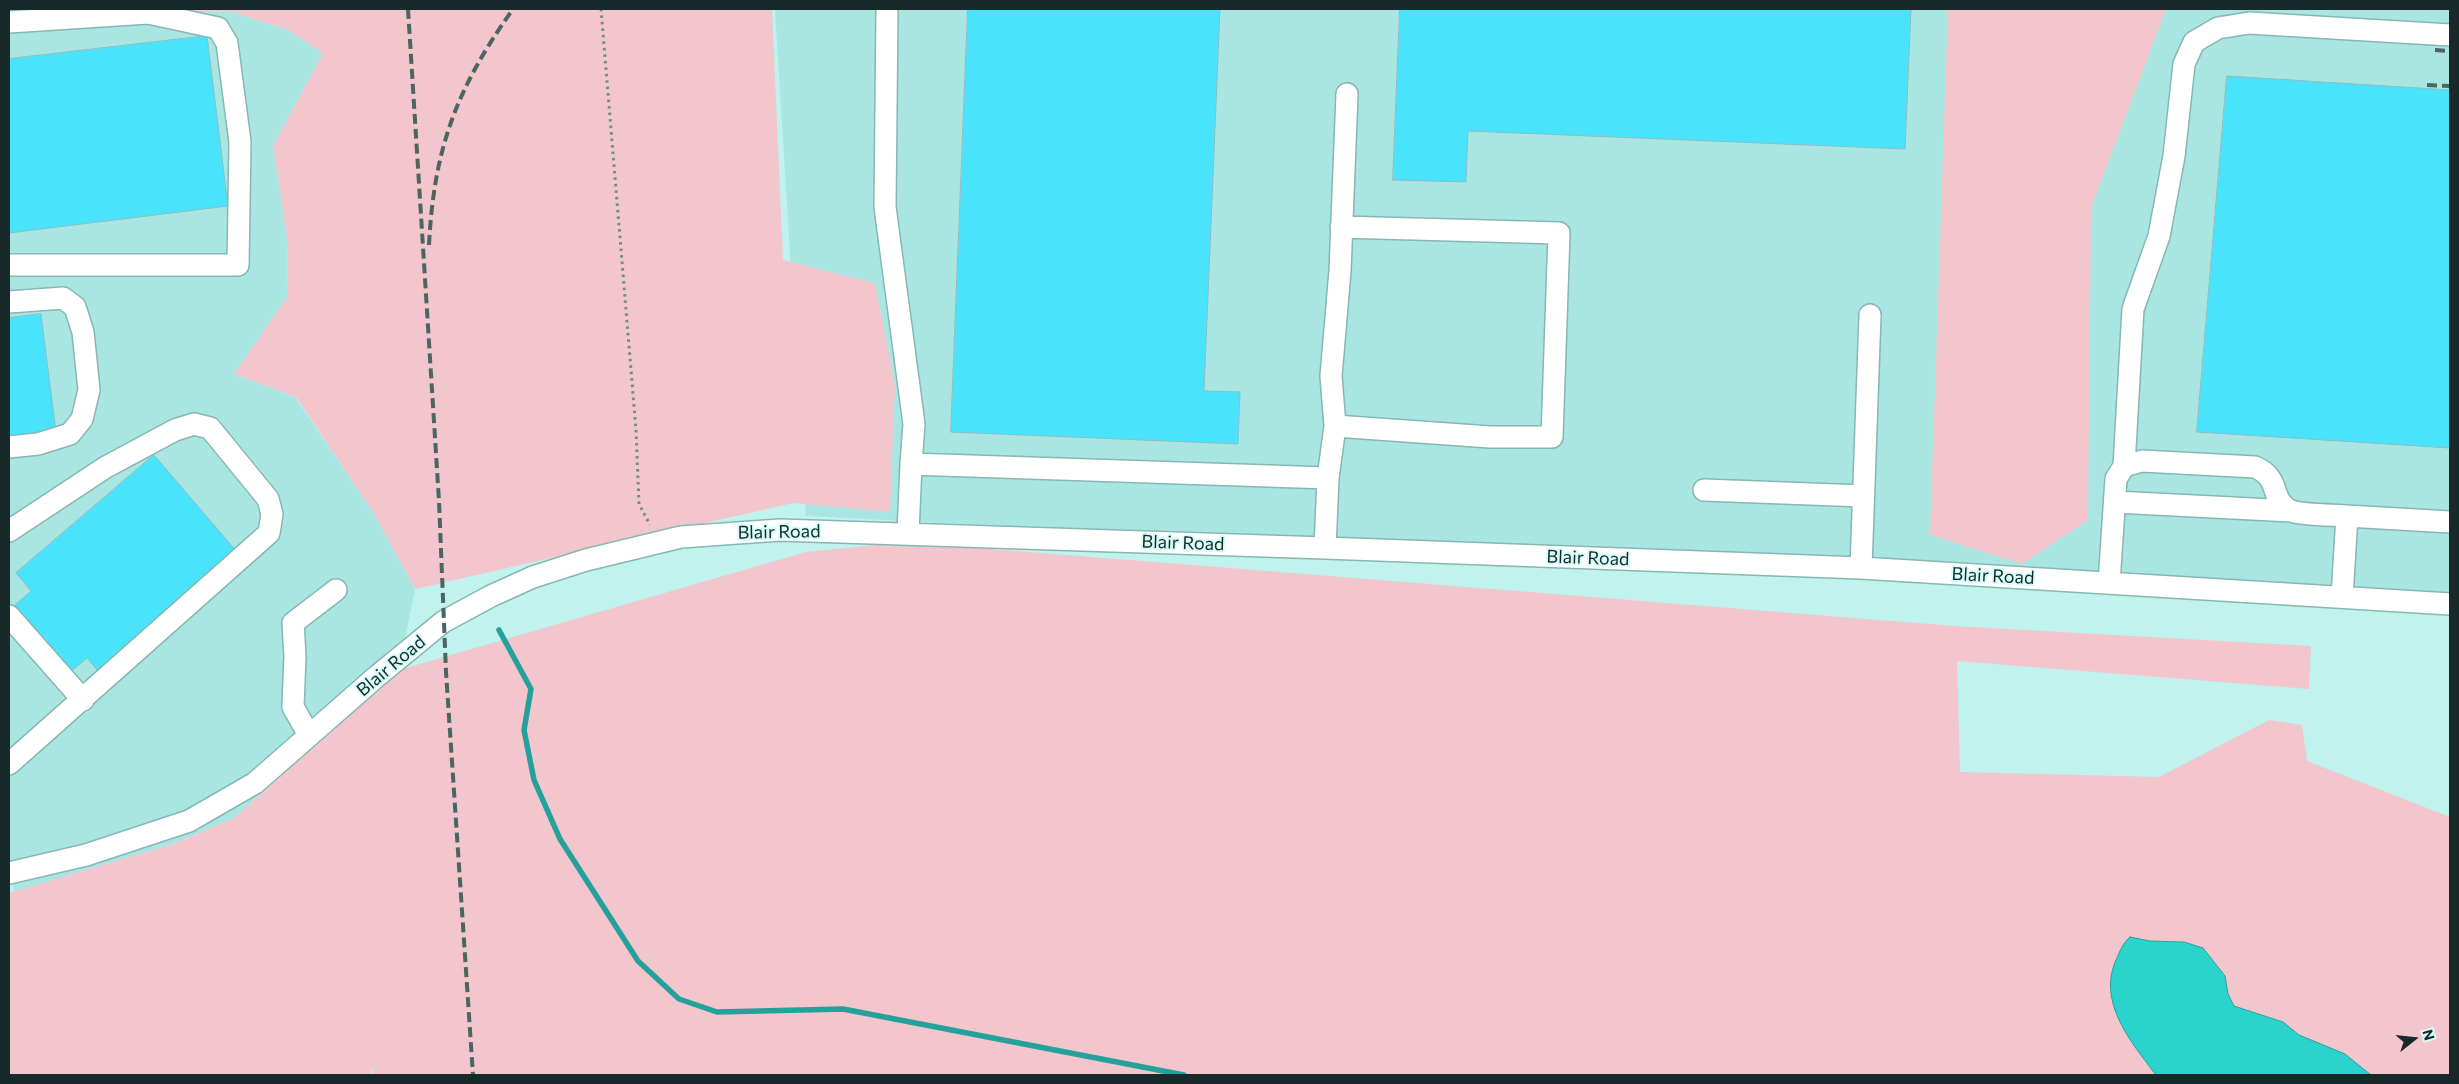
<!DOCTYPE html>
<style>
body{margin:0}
#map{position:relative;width:2459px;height:1084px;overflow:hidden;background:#c0f2ee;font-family:Commissioner,sans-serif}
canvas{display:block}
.frame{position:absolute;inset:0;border:10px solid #172a29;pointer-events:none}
.north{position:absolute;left:2389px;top:1014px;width:50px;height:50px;-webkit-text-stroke:4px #d5fdf9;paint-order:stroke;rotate:74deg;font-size:14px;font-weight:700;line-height:20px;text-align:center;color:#172a29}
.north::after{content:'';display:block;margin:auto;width:18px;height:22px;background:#172a29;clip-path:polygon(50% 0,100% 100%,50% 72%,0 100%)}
</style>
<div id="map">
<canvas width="2459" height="1084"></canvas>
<div class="frame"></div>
<div class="north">N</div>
</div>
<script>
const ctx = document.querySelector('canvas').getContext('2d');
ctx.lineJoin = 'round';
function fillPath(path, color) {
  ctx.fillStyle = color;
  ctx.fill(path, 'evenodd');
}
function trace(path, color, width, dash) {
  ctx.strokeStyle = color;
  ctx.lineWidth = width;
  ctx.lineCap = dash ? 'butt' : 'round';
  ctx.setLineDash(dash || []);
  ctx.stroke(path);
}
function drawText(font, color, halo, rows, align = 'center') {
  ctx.font = font + ' Commissioner,sans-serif';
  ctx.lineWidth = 4;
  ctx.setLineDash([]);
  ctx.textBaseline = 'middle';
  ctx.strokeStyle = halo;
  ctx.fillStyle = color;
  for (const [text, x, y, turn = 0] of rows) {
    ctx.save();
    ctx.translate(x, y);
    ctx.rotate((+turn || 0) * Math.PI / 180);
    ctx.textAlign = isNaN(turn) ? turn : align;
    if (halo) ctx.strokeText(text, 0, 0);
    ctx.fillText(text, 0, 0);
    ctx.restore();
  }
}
fillPath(new Path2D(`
 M9 9H188V13L230 11 288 30 323 53 273 146 287 237 288 296 234 374 295 397 375 515 415 589 399 670 234 818 173 844 14 892 9 858Z
 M775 9H2450V611L1801 567 806 516Z`), '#aae6e1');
fillPath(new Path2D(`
 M188 9H772L783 260 875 283 895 385 890 512 793 503 415 589 375 515 296 397 234 374 288 296 287 237 273 146 323 53 288 30 230 11 187 13Z
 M1948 9H2166L2091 208 2088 520 2022 564 1930 535Z
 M905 542 1954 626 2311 646 2309 689 1957 661 1960 772 2159 777 2269 720 2302 725 2307 761 2450 817V1075H2371L2345 1054 2299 1035 2283 1022 2234 1006 2228 994 2225 976 2203 948 2184 942 2150 941 2131 937C2125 947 2114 960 2112 971 2104 1012 2134 1045 2156 1075H374L372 1066V1075H9V893L173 844 234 818 399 670 806 552Z`), '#f2c6cc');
const water = new Path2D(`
 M2130 937 2150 941 2184 942 2203 948 2225 976 2228 994 2234 1006 2283 1022 2299 1035 2345 1054 2371 1075H2156C2132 1043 2097 1003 2116 960 2120 951 2123 943 2130 937Z`);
fillPath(water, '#2ad4cc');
trace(water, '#24a19b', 1);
trace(new Path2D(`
 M499 630 531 689 524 730 534 780 560 839 638 961 679 999 717 1012 843 1009 1184 1075`), '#24a19b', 5.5);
const building = new Path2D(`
 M968 9H1220L1204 391 1240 392 1238 444 951 432Z
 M1400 9H1911L1905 149 1468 131 1466 182 1393 180Z
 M207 36 228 206 9 233V59Z
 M2227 76 2450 90V448L2197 432Z
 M41 314 56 432 9 438V318Z
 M154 455 237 552 98 671 87 658 70 672 14 606 31 591 16 573Z`);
fillPath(building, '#49e4fb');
trace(building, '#8dbdc5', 1);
const minor = new Path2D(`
 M887 9 885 207 914 424 911 464 1328 478
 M9 22 148 13 218 28 227 43 240 142 238 265H9
 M9 302 63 298 75 307 83 332 89 390 82 419 70 434 38 444 9 447
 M1335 426 1490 437H1552L1559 233 1341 227
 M2124 466 2133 309 2159 236 2174 156 2184 64 2194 42 2218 28 2249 23 2450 35
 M1704 490 1863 496
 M2115 502 2292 511
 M2347 516 2450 522
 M9 531 106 467 175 430 194 424 210 428 268 499 272 514 269 533 9 764
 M908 533 911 464
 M1325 548 1328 478 1335 426 1331 376 1340 271 1347 94
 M1861 568 1870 315
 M2109 583 2116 479 2124 466 2142 461 2255 467C2282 478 2269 501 2291 511 2301 515 2335 515 2347 516L2342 597
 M9 616 83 700
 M309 735 293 707 295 656 293 623 336 590
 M9 873 86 855 189 821 255 783 376 677 443 622 491 596 533 577 586 560 681 537 780 530 1325 548 1861 568 2450 604`);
trace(minor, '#86b7b3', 24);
trace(new Path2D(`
 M601 9 636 430 639 504 650 525`), '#6b8e8b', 3, [2.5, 4]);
trace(minor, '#fff', 21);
trace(new Path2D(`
 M408 9 439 501 446 672 473 1075
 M2435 50 2450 51
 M2427 85 2450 86
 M429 245C434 147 457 88 513 9`), '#4a6664', 4, [10, 5]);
drawText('18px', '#172a29', '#d5fdf9', [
 ["Blair Road",779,532,-1],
 ["Blair Road",1183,543,2],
 ["Blair Road",1588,558,2],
 ["Blair Road",1993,576,3],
 ["Blair Road",391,666,-40]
]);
</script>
